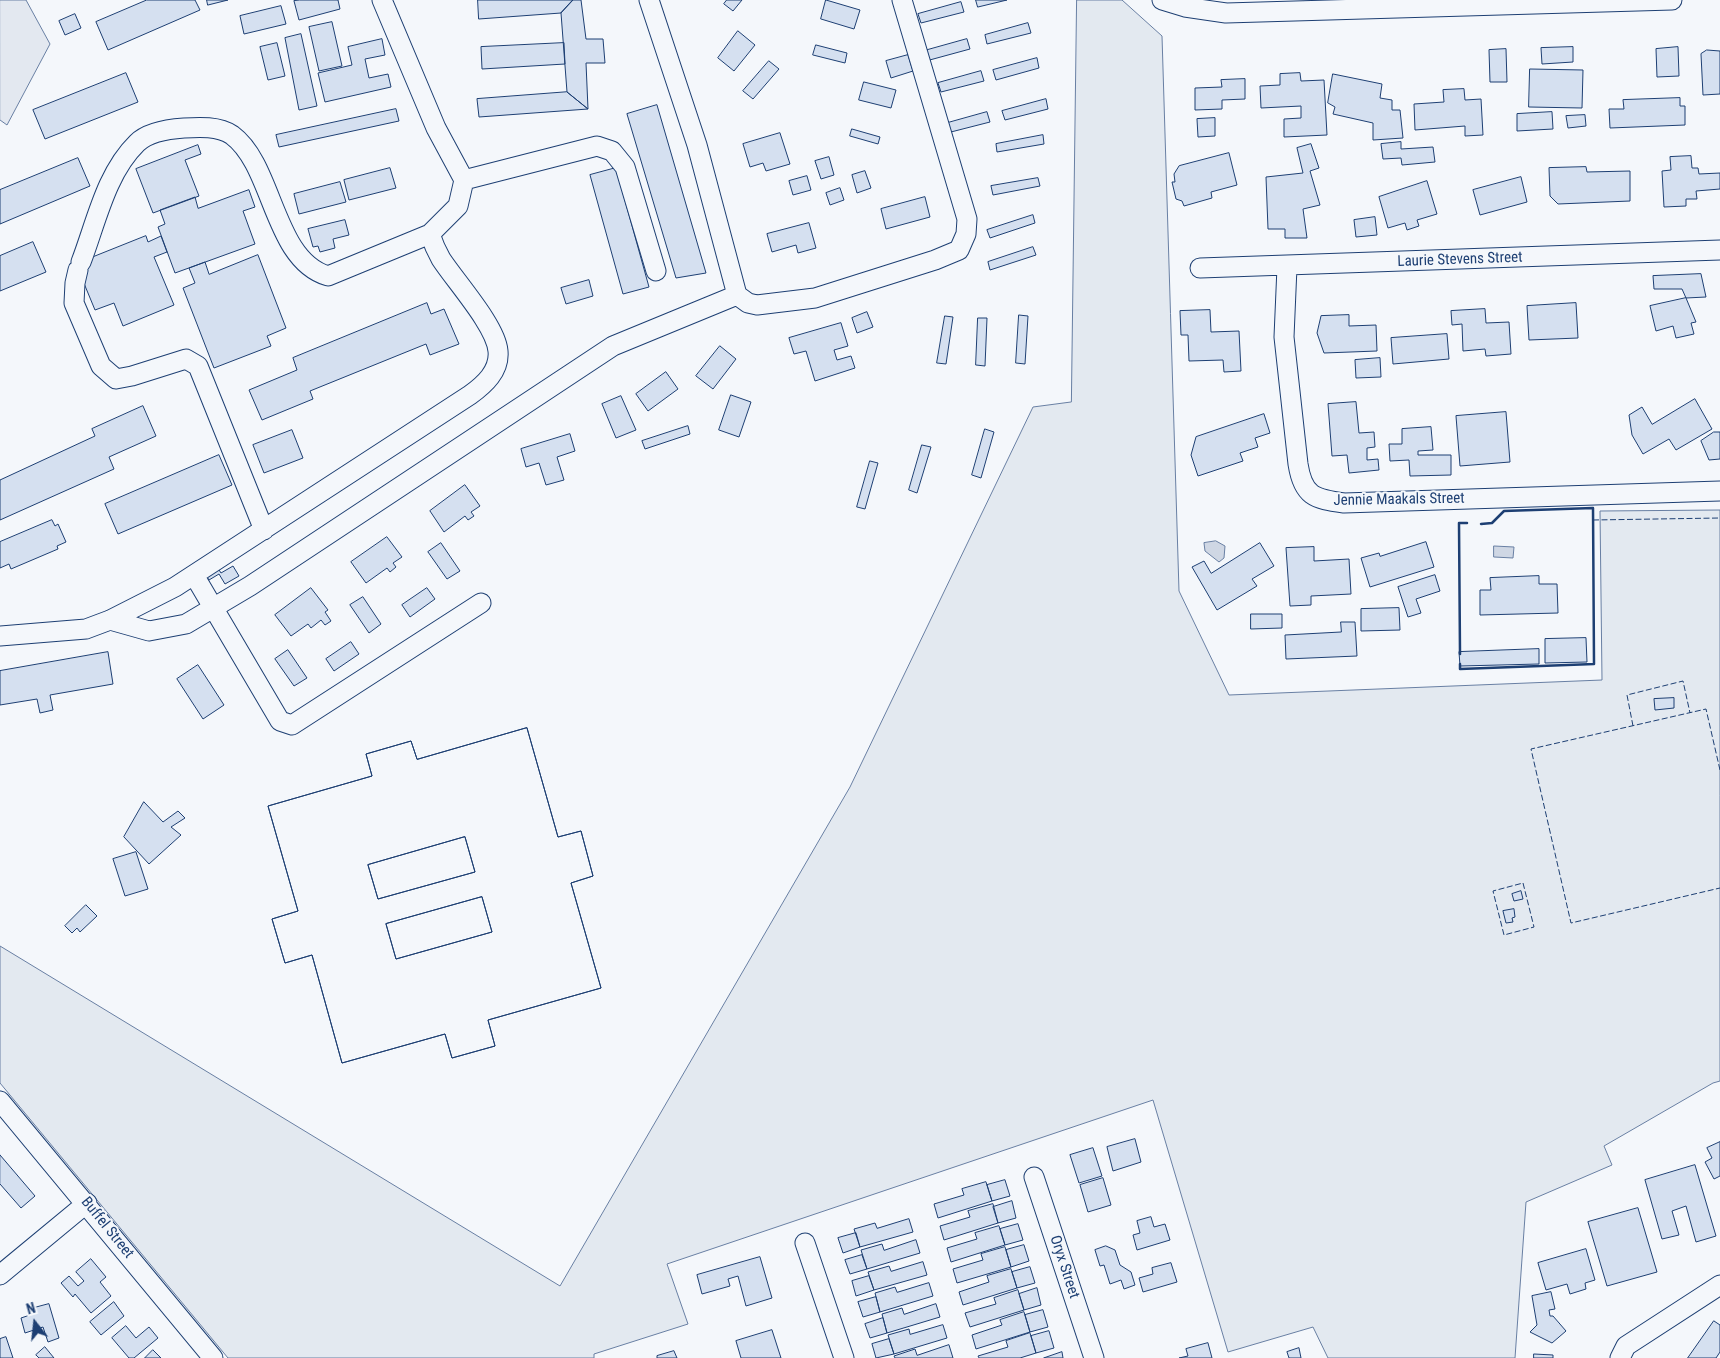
<!DOCTYPE html>
<style>
body{margin:0}
#map{position:relative;width:1720px;height:1358px;overflow:hidden;background:#f4f7fb;font-family:"Roboto Condensed",sans-serif}
canvas{display:block}
.north{position:absolute;left:10px;top:1298px;width:50px;height:50px;-webkit-text-stroke:4px #f4f7fb;paint-order:stroke;rotate:344deg;font-size:14px;font-weight:700;line-height:20px;text-align:center;color:#1d3f73}
.north::after{content:'';display:block;margin:auto;width:18px;height:22px;background:#1d3f73;clip-path:polygon(50% 0,100% 100%,50% 72%,0 100%)}
</style>
<div id="map">
<canvas width="1720" height="1358"></canvas>
<div class="north">N</div>
</div>
<script>
const ctx = document.querySelector('canvas').getContext('2d');
ctx.lineJoin = 'round';
function fillPath(path, color) {
  ctx.fillStyle = color;
  ctx.fill(path, 'evenodd');
}
function trace(path, color, width, dash) {
  ctx.strokeStyle = color;
  ctx.lineWidth = width;
  ctx.lineCap = dash ? 'butt' : 'round';
  ctx.setLineDash(dash || []);
  ctx.stroke(path);
}
function drawText(font, color, halo, rows, align = 'center') {
  ctx.font = font + ' "Roboto Condensed",sans-serif';
  ctx.lineWidth = 4;
  ctx.setLineDash([]);
  ctx.textBaseline = 'middle';
  ctx.strokeStyle = halo;
  ctx.fillStyle = color;
  for (const [text, x, y, turn = 0] of rows) {
    ctx.save();
    ctx.translate(x, y);
    ctx.rotate((+turn || 0) * Math.PI / 180);
    ctx.textAlign = isNaN(turn) ? turn : align;
    if (halo) ctx.strokeText(text, 0, 0);
    ctx.fillText(text, 0, 0);
    ctx.restore();
  }
}
const green = new Path2D(`
 M1077 0H1122L1162 36 1179 591 1229 695 1602 680 1600 511 1720 510V1081L1713 1083 1604 1146 1612 1165 1526 1202 1515 1358H1328L1313 1327 1228 1352 1153 1100 667 1264 688 1324 594 1354V1358H228L0 1083V946L560 1286 850 787 1033 407 1071 402Z`);
fillPath(green, '#e3e9f0');
trace(green, '#687fa3', 1);
const parking = new Path2D(`
 M0 0H26L50 44 7 125 0 120Z`);
fillPath(parking, '#e3e8f0');
trace(parking, '#687fa3', 1);
const water = new Path2D(`
 M1216 541 1225 546 1224 558 1219 562 1205 551 1204 543Z
 M1494 546 1514 547 1513 558 1494 557Z`);
fillPath(water, '#cfd7e4');
trace(water, '#687fa3', 1);
const building = new Path2D(`
 M147 0H195L200 10 108 50 96 22Z
 M207 0H228L208 5Z
 M300 0H338L340 9 299 20 294 1Z
 M478 0H573L561 13 479 19Z
 M573 0H581L586 39H603L605 63H586L588 109 567 92 561 13Z
 M727 0H742L733 11 724 4Z
 M826 0 860 10 854 29 821 19Z
 M976 0H1007L978 7Z
 M961 2 964 12 921 23 918 14Z
 M281 6 286 24 244 34 240 16Z
 M75 14 81 28 65 35 59 21Z
 M332 22 342 66 319 71 309 27Z
 M1028 23 1031 33 987 44 985 35Z
 M738 31 755 45 734 71 718 58Z
 M301 34 317 106 299 110 285 38Z
 M382 39 385 55 365 59 369 78 388 74 391 87 325 102 318 73 352 65 348 47Z
 M967 39 970 49 926 61 924 51Z
 M277 43 285 76 268 80 260 47Z
 M564 43 565 64 482 69 481 47Z
 M816 45 847 53 845 63 813 55Z
 M1573 47V62L1542 64 1541 48Z
 M1678 47 1679 76 1657 77 1656 49Z
 M1506 49 1507 82H1490L1489 50Z
 M1707 50 1720 51V94L1703 95 1701 54Z
 M908 55 913 71 891 78 886 61Z
 M1037 58 1039 68 996 80 993 70Z
 M769 61 779 69 753 99 743 91Z
 M1530 69 1583 70 1582 108 1529 107Z
 M981 71 984 81 941 92 938 83Z
 M126 73 138 102 45 139 33 110Z
 M1300 73 1301 81 1324 80 1327 135 1284 137V119L1301 118V106L1261 108 1260 86 1280 85V74Z
 M1333 74 1382 84 1380 98 1392 100V110H1400L1403 138 1373 140V123L1333 114 1335 107 1328 103Z
 M1245 79V99L1222 100V109L1195 110V88L1222 87 1221 80Z
 M864 82 896 90 891 108 859 100Z
 M1464 89 1465 100 1481 99 1483 135 1465 136V126L1415 130 1414 104 1444 102 1443 90Z
 M567 92 588 109 479 117 477 99Z
 M1680 98V106H1685V125L1610 128 1609 109H1624L1623 100Z
 M1046 99 1048 109 1005 120 1002 111Z
 M657 105 706 273 676 278 627 114Z
 M396 109 399 121 279 147 276 135Z
 M987 112 990 122 947 133 944 124Z
 M1552 112 1553 129 1517 131V114Z
 M1585 115 1586 126 1568 128 1566 116Z
 M1215 118V136L1198 137 1197 119Z
 M852 129 880 137 878 144 850 136Z
 M780 133 790 164 766 171 763 163 750 167 743 144Z
 M1043 135 1044 144 997 152 996 144Z
 M1401 142V149L1433 147 1435 162 1402 165 1401 158 1383 159 1381 144Z
 M1311 144 1319 168 1310 171 1320 205 1303 209 1307 238H1285V229H1268L1266 177 1303 173 1297 148Z
 M198 145 201 154 185 160 199 196 153 213 136 169Z
 M1229 153 1237 185 1211 192 1212 198 1184 206 1182 201 1176 199 1172 182H1175L1174 174 1179 166Z
 M1691 156 1692 168H1698L1699 174 1720 173V189L1696 191 1697 199H1686V206L1664 207 1662 171 1671 170 1670 157Z
 M829 157 834 175 821 179 815 161Z
 M78 158 90 186 0 224V190Z
 M1586 167 1587 172 1630 171V201L1558 204 1550 196 1549 168Z
 M390 168 396 188 349 200 344 180Z
 M616 168 649 287 623 294 590 175Z
 M865 171 871 188 857 193 852 175Z
 M807 176 811 190 793 195 789 181Z
 M1521 177 1527 202 1480 215 1473 190Z
 M1038 178 1040 186 993 195 991 186Z
 M1427 181 1437 214 1417 220 1419 226 1407 230 1405 223 1388 228 1379 197Z
 M340 182 346 202 299 214 294 194Z
 M840 188 844 200 830 205 826 193Z
 M249 190 255 207 243 211 255 244 175 273 158 227 165 224 160 210 195 197 198 208Z
 M925 197 930 217 886 229 881 209Z
 M1033 215 1035 223 990 238 987 230Z
 M1375 217 1377 235 1356 237 1354 220Z
 M345 220 349 235 333 239 335 248 320 252 318 246 313 247 308 229Z
 M809 223 816 248 798 253 796 245 772 252 767 234Z
 M146 236 148 242 161 236 167 252 154 257 174 305 123 326 114 303 95 310 76 264Z
 M33 242 46 272 0 291V256Z
 M1033 247 1036 255 990 270 988 262Z
 M258 255 286 328 267 336 271 346 214 368 183 288 195 283 189 268 205 262 209 274Z
 M1701 274 1706 297 1686 298 1682 289H1654L1653 276Z
 M589 280 593 296 566 304 561 288Z
 M1686 298 1696 322 1691 323 1694 334 1676 338 1673 326 1656 331 1650 306Z
 M427 303 431 314 444 309 459 344 430 355 426 344 310 391 313 399 262 420 249 390 297 370 293 358Z
 M1576 303 1578 338 1529 340 1527 306Z
 M1485 309 1486 323 1509 322 1511 354 1486 356 1485 349 1463 351 1462 324 1452 325 1451 311Z
 M1210 310 1211 332 1239 331 1241 371 1224 372 1223 360 1189 361 1188 335H1181L1180 311Z
 M867 312 873 327 857 333 852 318Z
 M1019 315 1028 316 1025 364 1016 363Z
 M1349 315V326L1376 325 1377 351 1324 353 1317 333 1321 316Z
 M945 316 953 317 946 364 937 363Z
 M978 318H987L985 366 976 365Z
 M841 323 848 346 834 350 837 360 851 356 855 368 815 381 806 351 794 354 789 338Z
 M1447 334 1449 359 1393 364 1391 338Z
 M720 346 736 359 713 389 696 376Z
 M1380 358 1381 377 1356 378 1355 360Z
 M666 372 678 389 648 411 636 394Z
 M731 395 751 402 739 437 719 430Z
 M621 396 636 430 616 438 602 404Z
 M1695 399 1712 429 1676 450 1669 439 1643 454 1632 435 1629 415 1642 407 1652 424Z
 M1356 402 1359 433 1374 432 1375 447 1367 448V460L1378 459 1379 470 1349 473 1347 455 1332 456 1328 404Z
 M143 406 156 436 109 457 114 469 0 520V480L95 436 92 429Z
 M1506 412 1510 462 1460 466 1456 416Z
 M1264 414 1270 433 1255 438 1258 447 1240 453 1243 461 1198 476 1191 455 1196 437Z
 M688 426 690 434 645 449 642 441Z
 M1431 427 1433 450 1418 451V455H1451V475L1410 476 1409 460 1390 461 1389 444H1402V429Z
 M985 429 994 432 981 478 972 475Z
 M292 430 303 458 264 473 253 445Z
 M1714 432H1720V459L1709 460 1701 441Z
 M570 434 575 451 557 457 564 480 546 485 539 463 526 467 521 449Z
 M922 445 931 447 917 493 909 490Z
 M219 455 232 485 118 534 105 504Z
 M870 461 878 463 865 509 857 507Z
 M465 485 480 506 471 512 474 516 468 520 465 516 444 532 430 511Z
 M52 520 55 526 58 524 66 542 57 546 58 549 11 569 9 564 0 568V542Z
 M387 537 402 557 393 563 396 567 390 572 387 568 366 583 351 562Z
 M1426 542 1434 567 1370 587 1361 558 1379 553 1380 556Z
 M441 543 460 571 447 579 428 552Z
 M1260 543 1274 566 1252 579 1257 586 1217 610 1192 567 1204 561 1211 573Z
 M1314 547V561L1349 559 1351 594 1311 596V605L1290 606 1286 548Z
 M209 554 221 573 233 566 239 576 225 584 219 574 209 580 197 562Z
 M1435 575 1440 591 1416 599 1421 613 1408 617 1398 587Z
 M1539 576V584H1557L1558 613 1480 615V590H1491L1490 578Z
 M311 588 328 610 325 612 331 621 325 625 321 620 311 628 308 624 291 636 275 615Z
 M427 588 435 599 410 617 402 605Z
 M363 597 381 624 369 633 350 605Z
 M1399 608 1400 630 1361 631V609Z
 M1251 614H1282V628L1251 629Z
 M1341 622H1355L1357 656 1286 659 1285 635 1341 632Z
 M1586 638 1587 662 1545 663V639Z
 M351 642 359 654 334 671 326 659Z
 M1539 649V664L1460 666 1459 652Z
 M288 650 307 678 294 686 275 659Z
 M108 652 113 684 50 695 53 710 40 713 37 699 0 705V671Z
 M198 665 224 705 203 719 177 679Z
 M1674 698V708L1655 710 1654 699Z
 M527 728 558 837 581 831 593 876 571 883 601 988 488 1020 495 1046 452 1058 445 1034 342 1063 312 955 285 963 272 919 298 911 268 806 372 776 366 754 411 741 417 759ZM465 837 475 872 378 899 368 865ZM482 897 492 932 396 959 386 924Z
 M527 728 558 837 581 831 593 876 571 883 601 988 488 1020 495 1046 452 1058 445 1034 342 1063 312 955 285 963 272 919 298 911 268 806 372 776 366 754 411 741 417 759Z
 M144 802 163 822 178 811 185 818 171 827 181 835 149 864 124 837Z
 M465 837 475 872 378 899 368 865Z
 M136 852 148 889 125 896 113 859Z
 M1521 891 1523 899 1514 901 1512 894Z
 M482 897 492 932 396 959 386 924Z
 M86 905 97 916 80 932 77 928 72 933 65 926Z
 M1514 909 1515 917 1512 918 1513 922 1506 923 1503 911Z
 M1135 1139 1141 1162 1113 1171 1107 1147Z
 M1720 1142V1176L1714 1179 1705 1162 1712 1158 1707 1148Z
 M1093 1148 1102 1176 1079 1183 1070 1155Z
 M0 1155 35 1196 21 1208 0 1184Z
 M1695 1165 1716 1236 1696 1242 1686 1206 1672 1211 1679 1235 1662 1239 1645 1180Z
 M1103 1178 1111 1205 1088 1212 1080 1185Z
 M1005 1180 1010 1196 992 1201 987 1185Z
 M986 1182 992 1201 938 1218 934 1204 964 1195 962 1189Z
 M1012 1201 1016 1218 998 1223 993 1207Z
 M993 1204 998 1223 944 1240 940 1226 970 1217 968 1211Z
 M1638 1208 1657 1272 1607 1286 1588 1222Z
 M1151 1217 1154 1227 1165 1224 1170 1240 1137 1250 1133 1235 1140 1233 1137 1221Z
 M909 1219 913 1232 860 1247 854 1229 875 1223 877 1228Z
 M1018 1224 1023 1240 1005 1245 1000 1229Z
 M999 1226 1005 1245 951 1262 947 1248 977 1239 975 1233Z
 M856 1233 860 1247 843 1253 838 1238Z
 M916 1240 920 1253 867 1269 861 1250 882 1244 884 1250Z
 M1024 1245 1029 1261 1011 1267 1006 1250Z
 M1106 1246 1115 1250 1120 1265 1131 1272 1135 1285 1124 1289 1121 1280 1110 1284 1104 1265 1100 1266 1095 1250Z
 M1005 1247 1011 1267 957 1283 953 1269 983 1260 981 1254Z
 M1586 1249 1595 1280 1585 1283 1586 1289 1570 1294 1567 1284 1546 1290 1538 1263Z
 M862 1255 867 1269 850 1274 845 1260Z
 M760 1257 772 1298 746 1306 738 1276 728 1279 730 1286 702 1294 697 1275Z
 M91 1259 106 1277 100 1282 111 1296 91 1313 75 1294 73 1297 61 1283 69 1276 78 1286 84 1281 76 1272Z
 M923 1262 927 1275 874 1290 868 1272 889 1266 891 1271Z
 M1171 1263 1177 1282 1143 1292 1139 1278 1153 1274 1152 1268Z
 M1030 1267 1035 1283 1017 1288 1012 1272Z
 M1011 1269 1017 1288 963 1305 959 1292 989 1282 987 1276Z
 M869 1276 874 1290 856 1296 852 1281Z
 M929 1283 933 1296 880 1312 875 1293 895 1287 897 1292Z
 M1037 1288 1041 1305 1024 1310 1019 1294Z
 M1018 1290 1024 1310 970 1327 965 1313 996 1304 994 1298Z
 M1551 1292 1555 1309 1549 1310 1550 1316H1553L1566 1331 1552 1343 1530 1332 1537 1325 1532 1296Z
 M876 1297 880 1312 863 1317 858 1302Z
 M114 1302 124 1316 101 1335 90 1322Z
 M49 1304 59 1338 48 1342 43 1327 25 1333 21 1318 36 1313 34 1308Z
 M936 1304 940 1317 887 1333 882 1314 902 1308 904 1314Z
 M1043 1310 1048 1327 1030 1332 1025 1315Z
 M1024 1312 1030 1332 976 1349 972 1335 1002 1325 1000 1320Z
 M883 1318 887 1333 870 1338 865 1324Z
 M1714 1321 1720 1325V1352L1716 1358H1688Z
 M943 1325 947 1338 894 1354 888 1335 909 1329 910 1334Z
 M126 1326 136 1338 149 1327 158 1338 134 1358H129L112 1338Z
 M772 1330 781 1358H741L736 1341Z
 M1049 1331 1054 1348 1036 1353 1031 1336Z
 M1030 1333 1036 1353 1020 1358H979L978 1356 1008 1347 1006 1341Z
 M6 1337 13 1358H0V1339Z
 M889 1339 894 1354 876 1358 872 1344Z
 M1208 1343 1212 1358H1179L1188 1356 1186 1349Z
 M949 1345 953 1358H895L894 1356 915 1349 917 1355Z
 M45 1347 54 1358H39L36 1355Z
 M1299 1348 1301 1358H1289L1287 1352Z
 M153 1350 161 1358H145Z
 M674 1351 677 1358H657V1356Z
 M1062 1352 1063 1358H1044Z
 M1534 1354 1553 1355V1358H1534Z`);
fillPath(building, '#d5e0f0');
trace(building, '#1d3f73', 1);
const minor = new Path2D(`
 M649 0 697 145 737 295 748 303 757 305 815 298 935 260 959 250 966 234 967 219 902 0
 M1162 0 1185 7 1226 13 1672 0
 M464 180 597 146 612 151 625 167 656 271
 M81 262C96 223 106 173 137 143 148 132 169 129 184 128 199 127 219 126 232 135 274 166 273 260 328 276L430 234
 M1287 267 1284 337 1298 464C1303 496 1314 499 1344 503L1720 491
 M1200 268 1720 250
 M78 270 75 283 74 303 101 366 116 379 132 376 186 359 198 366 264 530
 M194 575 280 721 292 725 481 603
 M110 620 149 631 186 624 250 586 613 346 737 295
 M0 636 86 629 110 620 175 587 470 395C484 385 500 371 498 351 496 326 456 282 441 259 437 252 433 243 430 234L458 206 464 180 436 128 382 0
 M0 1101 213 1358
 M1034 1177 1094 1358
 M805 1243 844 1358
 M0 1275 87 1203
 M1620 1358 1626 1346 1720 1285`);
trace(minor, '#1d3f73', 21);
trace(minor, '#f4f7fb', 19);
trace(new Path2D(`
 M1593 520 1720 518
 M1633 726 1627 695 1683 681 1690 713
 M1720 770 1706 709 1531 749 1571 923 1720 888
 M1523 883 1534 927 1504 935 1493 891Z`), '#1d3f73', 1, [6, 2.5]);
trace(new Path2D(`
 M1460 654 1459 523H1467
 M1460 664V669L1594 664 1593 508 1504 511 1492 523 1481 524`), '#1d3f73', 2.5);
drawText('15px', '#1d3f73', '#f4f7fb', [
 ["Laurie Stevens Street",1460,260,-2],
 ["Jennie Maakals Street",1399,500,-1],
 ["Buffel Street",107,1228,51],
 ["Oryx Street",1064,1267,72]
]);
</script>
